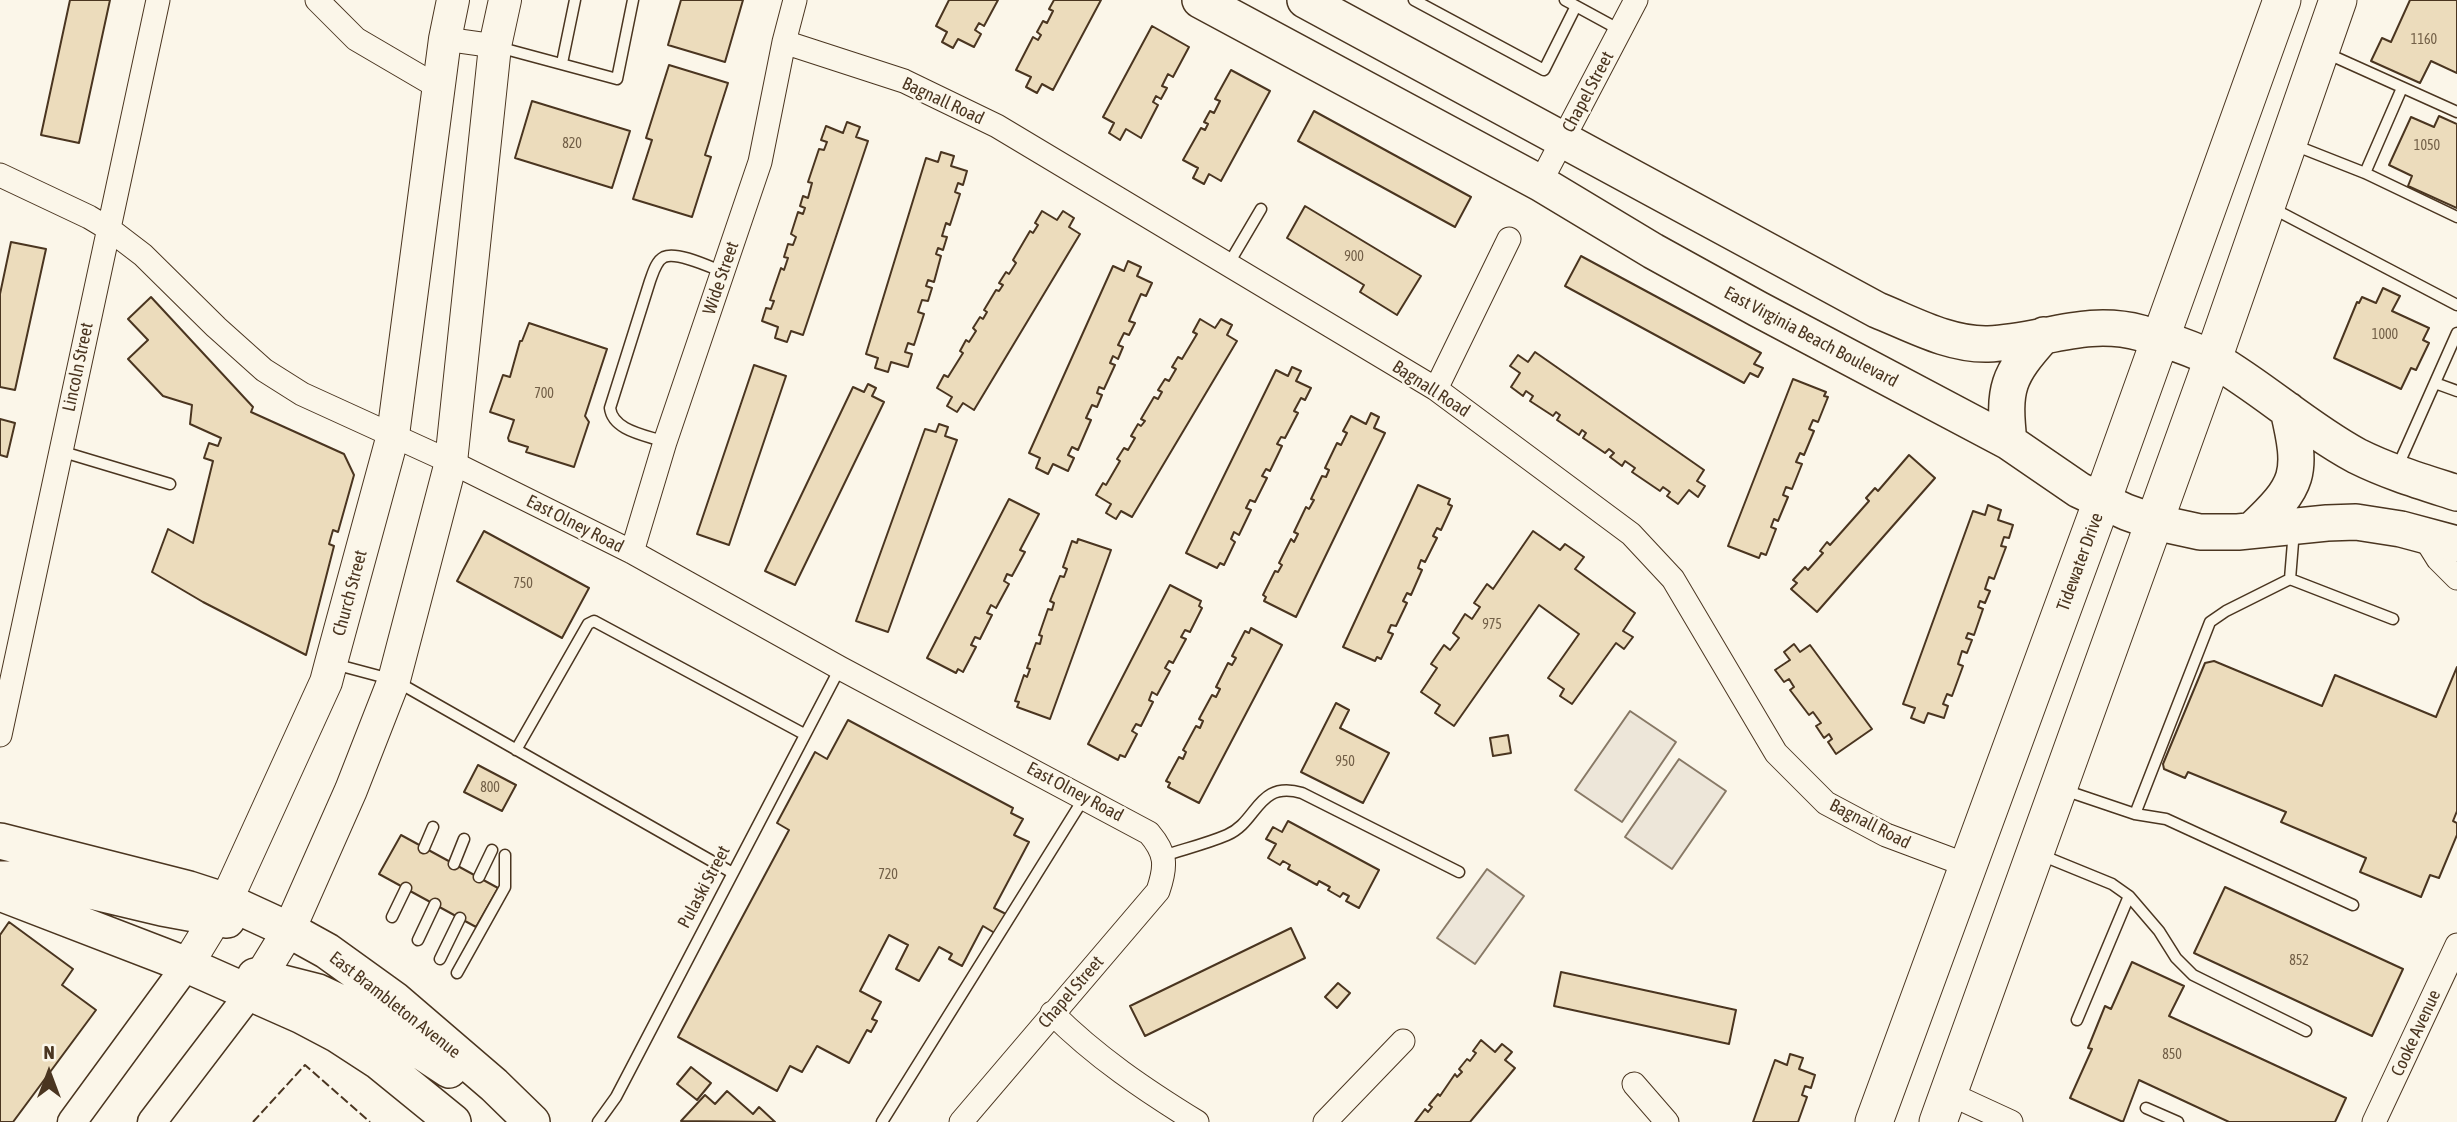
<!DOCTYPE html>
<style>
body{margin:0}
#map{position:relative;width:2457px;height:1122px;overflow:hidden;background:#fbf6e9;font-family:"Asap Condensed",sans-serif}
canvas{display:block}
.north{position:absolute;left:14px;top:1038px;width:70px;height:70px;-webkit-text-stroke:5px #fbf6e9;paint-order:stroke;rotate:0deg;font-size:19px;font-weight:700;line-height:28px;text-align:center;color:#4a3520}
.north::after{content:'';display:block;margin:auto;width:24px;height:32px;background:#4a3520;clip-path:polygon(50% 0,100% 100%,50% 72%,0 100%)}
</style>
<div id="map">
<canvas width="2457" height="1122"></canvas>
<div class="north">N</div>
</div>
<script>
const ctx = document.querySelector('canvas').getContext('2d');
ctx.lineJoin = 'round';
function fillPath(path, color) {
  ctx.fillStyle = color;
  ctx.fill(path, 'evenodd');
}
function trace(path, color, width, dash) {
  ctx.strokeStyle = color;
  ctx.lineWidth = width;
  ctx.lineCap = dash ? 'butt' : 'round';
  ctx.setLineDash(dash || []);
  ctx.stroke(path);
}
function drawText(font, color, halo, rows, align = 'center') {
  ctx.font = font + ' "Asap Condensed",sans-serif';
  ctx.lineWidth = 5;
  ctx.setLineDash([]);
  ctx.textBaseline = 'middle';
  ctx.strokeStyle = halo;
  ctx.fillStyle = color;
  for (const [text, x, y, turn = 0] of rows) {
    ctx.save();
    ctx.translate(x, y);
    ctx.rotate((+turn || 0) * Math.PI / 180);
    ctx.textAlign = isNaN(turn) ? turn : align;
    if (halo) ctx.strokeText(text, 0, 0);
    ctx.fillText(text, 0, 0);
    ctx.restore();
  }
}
const green = new Path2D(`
 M1630 711 1676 742 1622 822 1575 790Z
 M1679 759 1726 791 1672 869 1625 837Z
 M1487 869 1524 896 1475 964 1437 938Z`);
fillPath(green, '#ede6d9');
trace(green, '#887966', 2);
const building = new Path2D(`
 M70 0H110L79 143 41 135Z
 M681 0H743L725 62 668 45Z
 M949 0H998L984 26 979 23 975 30 981 34 974 47 958 39 953 48 942 42 947 32 936 26Z
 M1054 0H1101L1053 90 1042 84 1037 93 1026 87 1031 77 1016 70 1033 37 1038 40 1041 35 1037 32 1043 21 1047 23 1053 11 1049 9Z
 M2410 0H2457V73L2431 61 2420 83 2371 61 2382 38 2391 42Z
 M1152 26 1189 47 1173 77 1168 74 1162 86 1167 88 1161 99 1156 96 1153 102 1158 105 1141 138 1126 129 1120 140 1109 133 1114 123 1103 117Z
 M669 65 728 83 705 155 711 157 692 217 633 199 652 140 646 138Z
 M1231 70 1270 91 1221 181 1209 174 1204 184 1193 178 1198 168 1183 160 1201 128 1205 130 1208 124 1204 122 1210 111 1214 113 1220 101 1215 99Z
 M532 101 630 131 612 188 515 158Z
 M1314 111 1471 197 1455 227 1298 141Z
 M2439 116 2457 124V208L2408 186 2412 176 2389 165 2411 117 2434 127Z
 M847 122 860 127 856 137 868 141 803 335 791 331 787 342 775 338 778 327 762 321 766 308 771 309 774 301 770 300 781 268 784 270 788 258 784 257 788 244 793 245 796 237 791 234 798 212 803 214 805 208 800 206 803 196 808 198 812 183 808 182 819 149 824 150 827 142 821 140 826 126 843 133Z
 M941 152 954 156 951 166 967 171 963 185 958 183 955 192 960 194 950 225 946 223 942 236 947 237 943 250 938 248 936 254 941 256 934 282 928 280 926 286 932 288 928 301 922 300 918 312 924 314 914 345 908 343 905 352 912 354 908 367 891 362 888 372 875 368 878 358 866 354 926 158 938 162Z
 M1305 206 1421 276 1397 315 1360 292 1364 285 1287 238Z
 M1042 211 1057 220 1063 211 1074 218 1069 227 1080 234 974 410 963 403 957 412 947 406 952 397 937 388 944 375 948 377 963 353 960 351 966 340 969 342 976 331 973 328 980 317 983 319 987 312 984 310 996 290 999 291 1003 285 999 283 1006 272 1009 274 1016 263 1013 260 1030 231 1033 233 1038 225 1035 223Z
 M11 242 46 249 15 390 0 387V294Z
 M1581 256 1761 353 1754 364 1763 368 1758 377 1750 373 1744 383 1565 286Z
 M1128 261 1141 267 1137 276 1152 283 1146 296 1141 294 1129 321 1135 323 1129 335 1124 333 1118 345 1123 347 1118 359 1113 356 1110 363 1115 365 1104 389 1099 387 1097 393 1102 395 1097 407 1092 405 1086 418 1091 420 1078 450 1072 447 1068 455 1074 458 1068 471 1053 464 1048 474 1036 468 1040 458 1029 453 1113 266 1124 271Z
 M2383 288 2400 296 2392 311 2429 328 2423 340 2429 343 2416 370 2411 368 2401 389 2334 358 2357 302 2359 303 2362 297 2376 303Z
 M151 297 253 407 251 412 344 454 354 475 338 532 333 530 329 544 334 546 306 655 203 602 152 572 168 529 193 543 213 461 204 458 209 443 218 446 221 438 190 424 192 405 163 396 128 359 148 340 128 319Z
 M1200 319 1215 328 1221 319 1232 325 1227 335 1237 341 1132 517 1121 511 1116 519 1106 513 1111 504 1096 495 1103 483 1106 485 1120 461 1117 459 1124 448 1128 450 1135 438 1131 436 1138 424 1141 426 1145 421 1141 419 1154 397 1158 399 1162 392 1158 390 1165 379 1169 381 1176 369 1172 367 1178 357 1182 359 1197 334 1193 332Z
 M529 323 607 349 585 416 589 422 574 467 526 452 528 447 509 441 508 438 514 420 490 412 503 375 510 377 520 341H522Z
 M1535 352 1704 470 1697 481 1705 486 1698 497 1689 490 1678 504 1667 496 1670 492 1663 487 1660 491 1632 472 1635 468 1625 461 1622 466 1610 457 1614 453 1609 449 1605 453 1583 438 1586 433 1582 430 1579 435 1557 420 1560 415 1556 412 1553 416 1530 401 1533 396 1526 391 1523 396 1511 387 1520 373 1510 366 1518 355 1528 362Z
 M754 365 786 376 729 545 697 534Z
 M1292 367 1301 371 1296 381 1311 388 1305 400 1301 398 1294 411 1298 413 1285 438 1281 437 1277 444 1282 446 1270 471 1266 469 1262 476 1267 478 1255 502 1250 500 1246 508 1251 510 1239 535 1234 532 1231 539 1235 542 1224 565 1220 563 1217 568 1186 553 1276 370 1288 376Z
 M1793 379 1826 392 1824 396 1828 397 1818 422 1813 420 1809 429 1814 431 1804 455 1800 453 1796 462 1802 464 1792 489 1786 487 1783 495 1788 497 1778 521 1774 519 1771 527 1776 529 1766 555 1761 553 1759 558 1728 546Z
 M868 384 876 388 872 396 884 402 795 585 765 571 853 387 864 392Z
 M1371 413 1379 417 1374 428 1385 433 1296 617 1264 601 1266 597 1263 595 1275 571 1278 572 1282 565 1279 563 1291 539 1294 542 1298 534 1294 532 1306 507 1309 509 1314 500 1311 499 1322 476 1326 477 1329 470 1325 468 1337 443 1341 445 1347 433 1343 431 1351 416 1366 424Z
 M0 419 15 423 7 457 0 455Z
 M939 424 948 427 945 436 957 440 888 632 856 621 925 429 936 432Z
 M1909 455 1935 478 1817 612 1791 589 1797 583 1793 580 1805 567 1808 570 1823 553 1820 551 1827 542 1830 545 1869 501 1866 498 1875 488 1878 491Z
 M1418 485 1450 499 1448 504 1452 506 1441 530 1437 528 1433 536 1437 538 1425 562 1421 560 1418 568 1422 570 1411 595 1407 593 1403 601 1407 603 1396 626 1391 625 1388 632 1393 634 1381 659 1377 657 1375 661 1343 647Z
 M1009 499 1039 514 1020 550 1025 552 1012 576 1007 574 1004 581 1009 584 996 608 991 605 987 613 992 615 980 639 975 637 971 645 976 647 963 672 958 669 956 673 927 658Z
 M1988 505 2001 510 1998 520 2013 525 2009 538 2004 537 2001 546 2006 547 1994 579 1989 577 1985 589 1990 591 1985 603 1980 601 1978 607 1983 609 1974 635 1968 633 1966 638 1972 640 1967 653 1962 651 1958 664 1963 666 1952 696 1947 694 1943 704 1948 706 1944 718 1928 713 1924 723 1911 718 1915 708 1903 704 1973 511 1985 515Z
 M484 531 589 588 562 638 457 581Z
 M1533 531 1560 550 1565 544 1584 557 1575 569 1635 613 1623 631 1633 637 1624 649 1616 643 1572 704 1560 696 1564 689 1548 678 1579 634 1539 605 1454 726 1435 713 1440 705 1421 692 1437 668 1431 664 1444 645 1450 650 1459 638 1453 633 1465 614 1472 619 1480 607 1474 603 1487 584 1493 589Z
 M1078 539 1111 550 1050 719 1017 707 1019 702 1015 701 1024 675 1027 677 1030 669 1027 668 1036 643 1040 644 1042 636 1039 635 1048 609 1052 610 1054 603 1050 601 1060 576 1064 577 1067 569 1063 567 1072 541 1077 543Z
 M1170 585 1201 601 1199 606 1202 608 1190 632 1185 630 1181 637 1186 639 1173 663 1169 661 1165 668 1170 671 1157 695 1152 692 1149 700 1153 702 1141 726 1136 724 1132 731 1137 734 1125 757 1120 755 1118 760 1088 744Z
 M1251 628 1282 645 1199 803 1168 787 1170 783 1166 781 1179 757 1183 759 1186 752 1183 750 1196 726 1200 728 1203 721 1199 719 1212 695 1216 697 1220 689 1216 687 1228 663 1232 665 1236 658 1232 656 1245 631 1249 633Z
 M1794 644 1800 652 1810 645 1872 729 1836 754 1828 742 1832 739 1829 734 1824 738 1816 726 1821 723 1813 712 1809 715 1790 690 1794 687 1789 679 1784 682 1775 670 1790 660 1784 652Z
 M2214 661 2322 706 2335 675 2436 717 2457 667V811L2453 821 2457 823V835L2439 878 2430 875 2421 897 2360 872 2366 858 2281 822 2286 812 2188 772 2185 778 2164 769 2163 764 2205 663Z
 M1336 703 1349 710 1340 728 1389 753 1363 803 1301 772Z
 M848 720 1013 808 1011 813 1023 819 1014 835 1029 842 994 908 1008 915 998 935 983 926 962 966 949 959 952 954 939 947 919 981 896 969 908 945 889 935 860 991 881 1002 872 1019 877 1021 871 1032 867 1030 849 1063 817 1046 802 1072 790 1066 777 1091 678 1037 789 830 777 823 815 752 827 759Z
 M1508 735 1511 753 1493 756 1490 738Z
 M478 765 516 785 502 811 464 792Z
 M1288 821 1379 870 1359 908 1346 901 1349 896 1343 893 1340 897 1328 890 1330 887 1319 881 1317 885 1288 869 1290 865 1283 861 1280 865 1268 858 1276 844 1266 839 1273 827 1282 832Z
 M401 835 498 888 476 927 379 874Z
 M2225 887 2403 969 2372 1036 2194 953Z
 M9 922 73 969 62 985 96 1010 13 1122H0V935Z
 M1291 928 1305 958 1145 1036 1130 1006Z
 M2132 962 2184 986 2169 1016 2346 1098 2335 1122H2229L2139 1080 2123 1122 2070 1098 2092 1049 2088 1048 2105 1006 2111 1009Z
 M1561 972 1736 1010 1729 1044 1554 1006Z
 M1338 983 1350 993 1337 1008 1325 997Z
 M1481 1040 1495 1052 1502 1044 1512 1052 1505 1060 1515 1068 1470 1122H1415L1425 1109 1428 1112 1432 1107 1429 1105 1438 1094 1440 1096 1455 1074 1457 1077 1462 1072 1459 1069 1467 1059 1470 1061 1476 1053 1473 1051Z
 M1790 1054 1803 1058 1799 1069 1815 1075 1811 1088 1805 1086 1802 1095 1807 1097 1798 1122H1753L1775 1060 1787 1065Z
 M691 1067 711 1083 697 1100 677 1084Z
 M727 1091 753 1114 759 1107 775 1122 681 1121 705 1095 715 1104Z`);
fillPath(building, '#ecdcbc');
trace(building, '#4a3520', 2);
const service = new Path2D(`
 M1414 0 1544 70 1576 6
 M1565 0 1620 30
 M498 47 617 79 633 0
 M2326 53 2457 112
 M562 63 575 0
 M2294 145 2365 173 2457 217
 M2365 173 2402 88
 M2272 208 2457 305
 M1228 265 1261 209
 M2435 383 2457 391
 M665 442C646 435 613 431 610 408L650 281C653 273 656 261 664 257 677 251 710 267 723 272
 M60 451 170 484
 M2397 468 2457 333
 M2290 579 2393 619
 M2290 579 2294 530
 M334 664 394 680 731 872
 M516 750 588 624 594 621 804 734
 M2064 790 2135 814 2166 819 2353 905
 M2135 814 2210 622 2226 611 2290 579
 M424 848 433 827
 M2041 855 2112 884 2129 896 2159 931 2176 958 2193 975 2306 1031
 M1163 856C1184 849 1206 844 1227 835 1258 822 1257 780 1302 793L1459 872
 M454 864 464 839
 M479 877 492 850
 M392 917 406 888
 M418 940 435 904
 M440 959 460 918
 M457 973 505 887V855
 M2077 1020 2129 896
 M2146 1108 2178 1122
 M598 1122 616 1097 840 668
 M882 1122 1084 798`);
const minor = new Path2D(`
 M317 0 356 39 438 87
 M445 39 495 46
 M784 42 904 81 997 126 1436 389 1631 534 1673 579 1776 753 1826 803 1886 835 1969 866
 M0 175 89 217 109 229 143 255 216 327 264 370 302 394 451 462 632 552 840 668 1149 833C1166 853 1167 865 1158 891L961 1122
 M1540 183 1636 0
 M1436 389 1509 239
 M2423 535 2438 559 2457 578
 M632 552 665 442 760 162 784 42 795 0
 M0 735 158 0
 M1052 1013C1096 1057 1145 1090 1197 1122
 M1634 1084 1667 1122
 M1948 1093 2011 1122
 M1325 1122 1403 1041
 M2374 1122 2457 945`);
const tertiary = new Path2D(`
 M72 1122 187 965
 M152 1122 251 992`);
const secondary = new Path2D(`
 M187 965 226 901 326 682 331 663 393 435 445 39 453 0
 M251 992 289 930 351 790 394 680 451 462 495 46 505 0`);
const primary = new Path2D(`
 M1200 0 1540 183 1653 251 1758 309 2009 442 2079 490 2126 512 2154 522 2200 532H2238L2327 523 2356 522 2401 529 2457 544
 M1305 0 1877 310C1912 324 1949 345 1988 344 2042 342 2085 318 2141 333 2165 340 2193 348 2216 361 2264 389 2307 429 2357 456 2389 472 2423 482 2457 493
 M2009 442C2003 388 2007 376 2044 335
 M2252 530C2300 485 2303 474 2288 410
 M0 841 189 889 226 901 289 930 327 951 395 1000 494 1085 532 1122
 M0 879H40L162 908 227 920
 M0 893 187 965 302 1016 338 1035 378 1061 453 1122
 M255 976 318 992 361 1012 449 1070`);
const trunk = new Path2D(`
 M1874 1122 2102 501 2282 0
 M1938 1122 2213 359 2338 0`);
trace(service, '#4a3520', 13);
trace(minor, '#4a3520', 25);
trace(tertiary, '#4a3520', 31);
trace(secondary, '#4a3520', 34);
trace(primary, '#4a3520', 38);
trace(trunk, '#4a3520', 39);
trace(service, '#fbf6e9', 10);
trace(minor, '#fbf6e9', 23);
trace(tertiary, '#fbf6e9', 28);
trace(secondary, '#fbf6e9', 32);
trace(primary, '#fbf6e9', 35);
trace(trunk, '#fbf6e9', 37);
trace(new Path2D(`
 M253 1122 305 1065 370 1122`), '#4a3520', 2, [9, 3.5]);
drawText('14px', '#725f47', null, [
 ["1160",2424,40],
 ["820",572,144],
 ["1050",2427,146],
 ["900",1354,257],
 ["1000",2385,335],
 ["700",544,394],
 ["750",523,584],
 ["975",1492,625],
 ["950",1345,762],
 ["800",490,788],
 ["720",888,875],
 ["852",2299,961],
 ["850",2172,1055]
]);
drawText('18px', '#4a3520', '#fbf6e9', [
 ["Chapel Street",1588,92,-62],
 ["Bagnall Road",943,101,25],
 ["Wide Street",721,278,-71],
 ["East Virginia Beach Boulevard",1811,337,28],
 ["Lincoln Street",78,367,-78],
 ["Bagnall Road",1431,389,33],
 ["East Olney Road",575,524,27],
 ["Tidewater Drive",2080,562,-70],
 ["Church Street",350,593,-75],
 ["East Olney Road",1075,792,28],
 ["Bagnall Road",1870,824,27],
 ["Pulaski Street",704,887,-62],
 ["Chapel Street",1071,992,-49],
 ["East Brambleton Avenue",395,1005,38],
 ["Cooke Avenue",2416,1033,-65]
]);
</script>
